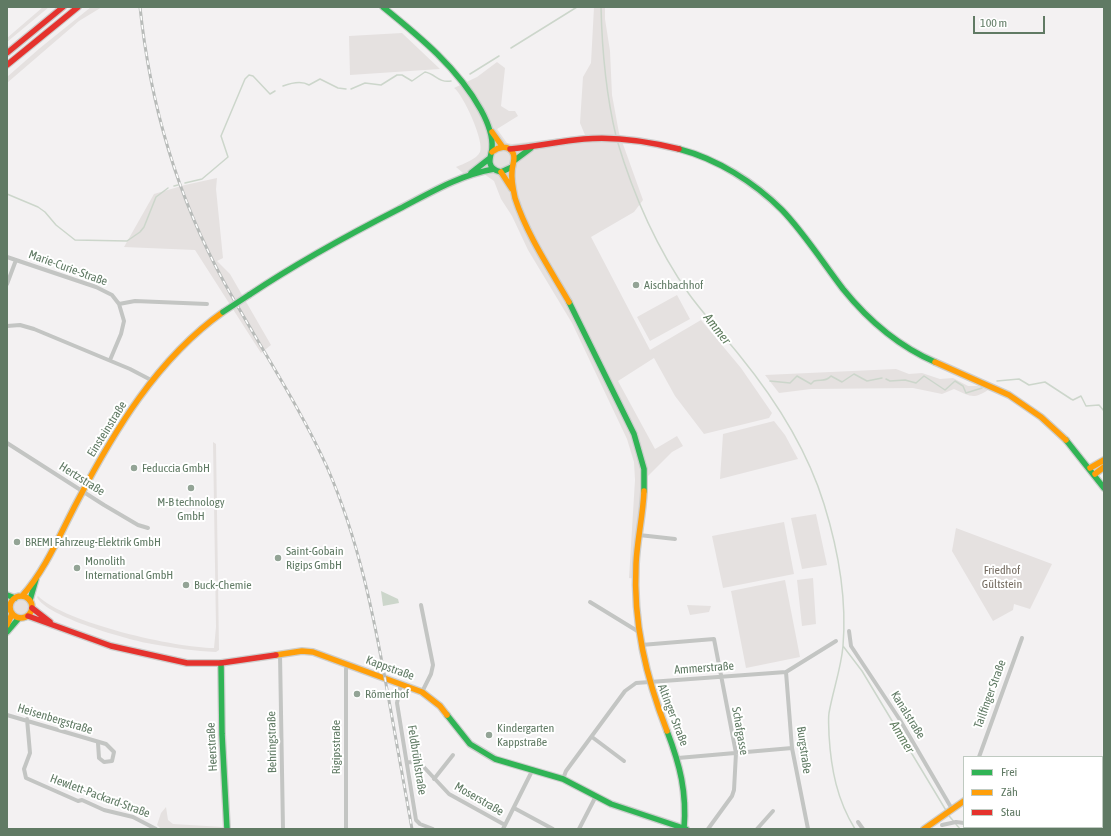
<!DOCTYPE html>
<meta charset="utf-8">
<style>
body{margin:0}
#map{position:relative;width:1111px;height:836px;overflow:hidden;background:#f3f1f2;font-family:"Asap Condensed",sans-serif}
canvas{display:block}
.frame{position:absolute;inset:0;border:8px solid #607a64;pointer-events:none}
.legend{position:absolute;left:963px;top:756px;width:140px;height:72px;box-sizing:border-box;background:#fff;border:1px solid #bfcac1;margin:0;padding:5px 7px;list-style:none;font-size:12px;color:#607a64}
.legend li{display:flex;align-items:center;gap:8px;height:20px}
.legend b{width:20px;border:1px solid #bfcac1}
.scale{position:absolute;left:973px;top:16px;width:72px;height:18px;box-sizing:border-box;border:2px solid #607a64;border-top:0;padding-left:5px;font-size:12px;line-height:14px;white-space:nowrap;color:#607a64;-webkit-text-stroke:3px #fff;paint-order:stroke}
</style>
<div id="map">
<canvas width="1111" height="836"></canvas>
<div class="frame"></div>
<ul class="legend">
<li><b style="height:5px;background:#30b455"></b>Frei</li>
<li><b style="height:5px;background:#ff9f0a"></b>Zäh</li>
<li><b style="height:5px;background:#e5322d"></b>Stau</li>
</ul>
<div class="scale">100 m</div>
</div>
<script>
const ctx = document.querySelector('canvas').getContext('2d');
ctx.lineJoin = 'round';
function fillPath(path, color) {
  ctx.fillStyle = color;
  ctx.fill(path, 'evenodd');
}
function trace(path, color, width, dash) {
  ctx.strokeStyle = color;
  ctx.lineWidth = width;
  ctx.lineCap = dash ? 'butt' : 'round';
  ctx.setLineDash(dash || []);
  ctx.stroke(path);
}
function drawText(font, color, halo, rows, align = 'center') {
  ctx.font = font + ' "Asap Condensed",sans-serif';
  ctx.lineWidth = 4;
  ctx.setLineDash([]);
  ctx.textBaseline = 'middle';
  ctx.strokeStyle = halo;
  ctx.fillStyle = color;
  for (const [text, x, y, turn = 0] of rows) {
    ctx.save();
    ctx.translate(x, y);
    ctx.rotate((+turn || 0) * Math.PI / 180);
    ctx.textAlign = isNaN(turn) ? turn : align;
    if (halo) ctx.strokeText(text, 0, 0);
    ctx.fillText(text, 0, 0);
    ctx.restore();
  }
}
fillPath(new Path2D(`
 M43 7H49L7 42V38Z
 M91 7H102L79 21 7 83V77L40 48Z
 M594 7H605V19L610 51 612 95 619 133 643 200 634 212 591 237 650 350 701 320 741 368 772 413 769 418 704 434 675 396 654 358 618 381 655 449 677 436 683 446 672 452 648 476 637 579 629 578 635 480 634 462 627 439 572 323 528 250 512 216 501 199 494 181 484 174 469 178 456 167C463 164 477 159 480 152 485 142 463 94 454 88L477 77 497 62 505 68 501 106 509 111H515L518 116 497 129 507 143 512 144 585 135 580 123 583 77 591 63Z
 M402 33 440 69 350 75 349 36Z
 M217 178 216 189 223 258 217 261 230 274 271 345 261 353 195 250 124 247 154 194 185 185Z
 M677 295 690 319 650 341 637 317Z
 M896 369 909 374 922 373 940 379 953 378 968 386H978L988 390C973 400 970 396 954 389L942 394 913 388 811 389 779 393 765 375Z
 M774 421 785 435 798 459 720 479 723 434Z
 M213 442 216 444 219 650 216 652C195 651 174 648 152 644 129 640 46 617 37 597L38 596C65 623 176 648 214 648L216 627Z
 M816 514 827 565 802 569 791 518Z
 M784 522 794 574 723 588 712 536Z
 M956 528 1052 564 1030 609 1014 604 1013 610 993 621 952 551Z
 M813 578 816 624 802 626 797 580Z
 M785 580 800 657 746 668 731 591Z
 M13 607a8 8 0 1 1 16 0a8 8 0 1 1-16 0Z
 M687 605 711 606 709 612 690 615Z
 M166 807 168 820 173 824 223 827V829H161L157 825 161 813Z`), '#e5e1e0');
fillPath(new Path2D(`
 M381 591 398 599 399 603 383 606Z`), '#ccd6cb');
trace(new Path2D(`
 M601 7C602 50 606 94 616 136
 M511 48 577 7
 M470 74 499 56
 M283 86C291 83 301 80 309 85L320 79 338 88 346 89
 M351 89 365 83 381 85 397 75H402L412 81 425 72C436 74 438 83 451 81
 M617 140C633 194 656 247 689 294 705 316 723 335 740 356 775 399 807 449 824 504 838 549 847 598 843 646 841 669 833 690 829 713 828 720 829 728 829 735 831 769 837 800 855 829
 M185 183 202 179 228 157 221 136 245 79 249 75 253 76 270 94 275 91
 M174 186 178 185
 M7 194 38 207 45 212 56 225 75 240 127 241 140 232 144 227 156 197 168 188
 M886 379 890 381 905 380 916 383 924 376 945 390 955 381 963 386 966 393 982 388
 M770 381 790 383 797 376 811 384 814 381C821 379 826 382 831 376L842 382 854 374 867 381 882 378
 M997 381 1019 379 1029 385 1045 382 1071 399 1073 400 1081 396 1086 406 1099 405 1104 411
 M843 646 862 671 950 817 960 829`), '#ccd6cb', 1.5);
const fast = new Path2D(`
 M383 7C420 37 458 68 481 110 487 121 493 134 492 148 492 152 489 158 490 163 491 168 496 171 501 172L512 167
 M679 149C717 159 754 182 782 210 805 234 823 263 843 289 868 320 898 346 935 362
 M515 160 531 148
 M471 173 490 158
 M249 295C297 263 348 235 399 209 430 193 459 175 494 169
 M569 302 634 434 644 469V491
 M1066 440 1104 488
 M7 595 15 598
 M30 600 36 579
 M7 632 19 618
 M221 663 222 734 227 829
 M447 715 470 744 495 759 563 779 611 804 686 829
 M667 731C680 765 687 792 684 829
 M1102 762 1104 761`);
const slow = new Path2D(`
 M492 132 502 146
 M492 152C498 147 508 144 513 153 516 159 512 165 512 171 511 180 513 189 515 198 527 235 550 269 569 302
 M501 172 512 189
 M935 362 1009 395 1041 417 1066 440
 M1090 468 1104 460
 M1095 474 1104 467
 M644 491C643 516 637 540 636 564 633 623 646 677 667 731
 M10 607a11 11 0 1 1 22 0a11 11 0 1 1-22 0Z
 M22 596C46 569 60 534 77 502 114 431 157 359 223 312
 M7 625 12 614
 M276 655 302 651 313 652 422 692 440 706 447 715
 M924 829 964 801`);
const jam = new Path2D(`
 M7 53 63 7
 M7 65 78 7
 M510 149C535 147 559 141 584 139 616 136 647 141 679 149
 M32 608 50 622
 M28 616 111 646 187 663H221L276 655`);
trace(fast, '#cdcecd', 8);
trace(slow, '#cdcecd', 8);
trace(jam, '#cdcecd', 8);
trace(new Path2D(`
 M7 257 96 287 112 295 119 304 124 321 121 334 110 360
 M7 284 16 260
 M119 304 135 301 207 304
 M7 326 20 325 34 329 130 369 151 380
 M7 443 104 505 138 525 148 528
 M639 535 675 539
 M590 602 639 632
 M421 605 433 665 431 674 422 692
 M849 631 851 646 900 720 952 809
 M641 645 714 639 736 753 734 790 732 796 708 829
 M280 654 283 829
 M786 672 792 748 808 829
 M401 684 397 703 416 820 420 824 433 829
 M7 715 106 744 114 752 112 761 104 762 99 758 98 743
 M27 719 30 753 24 769 26 778 78 801 82 800 104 810 133 817 156 829
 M592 737 624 761
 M979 757 1022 638
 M678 758 792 748
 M407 762 420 763 449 794 505 825
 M434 779 453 755
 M563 779 566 771 625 691 636 683 786 672 836 641
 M514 808 553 829
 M858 822 863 829
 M942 825 956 822 964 823
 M984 827V829
 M346 829V669L348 665
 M503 829 533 769
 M579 829 596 796
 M757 829 773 811`), '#c3c5c3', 4);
trace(fast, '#30b455', 5.5);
trace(slow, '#ff9f0a', 5.5);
trace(jam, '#e5322d', 5.5);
const rail = new Path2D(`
 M140 7C150 103 178 198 224 282 258 344 298 403 327 467 359 540 374 617 388 695 396 740 404 784 412 829`);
trace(rail, '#b8bbb9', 3);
trace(rail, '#fff', 1.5, [4.5]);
const fastBridge = new Path2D(`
 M223 312 249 295`);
trace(fastBridge, '#cdcecd', 8, []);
trace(fastBridge, '#30b455', 5.5);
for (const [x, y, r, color] of [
 [636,285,4,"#93a496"],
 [134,468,4,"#93a496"],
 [191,488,4,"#93a496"],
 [17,542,4,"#93a496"],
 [278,558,4,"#93a496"],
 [77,568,4,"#93a496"],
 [186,585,4,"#93a496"],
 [357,694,4,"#93a496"],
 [489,735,4,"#93a496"]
]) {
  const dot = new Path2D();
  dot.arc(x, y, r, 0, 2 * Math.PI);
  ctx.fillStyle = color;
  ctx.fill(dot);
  trace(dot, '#fff', 1.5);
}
drawText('12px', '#607a64', '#fff', [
 ["Marie-Curie-Straße",68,268,20],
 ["Einsteinstraße",107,429,-58],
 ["Hertzstraße",82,479,32],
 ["Kappstraße",390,668,20],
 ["Ammerstraße",704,668,-4],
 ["Tailfinger Straße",990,694,-70],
 ["Altinger Straße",673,715,69],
 ["Kanalstraße",908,715,58],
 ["Heisenbergstraße",55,719,17],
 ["Schafgasse",740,731,80],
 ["Behringstraße",272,742,-91],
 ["Heerstraße",212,747,-93],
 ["Rigipsstraße",336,747,-90],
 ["Burgstraße",804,750,82],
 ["Feldbrühlstraße",417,760,81],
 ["Hewlett-Packard-Straße",100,796,20],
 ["Moserstraße",479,799,30]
]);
drawText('12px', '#607a64', '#fff', [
 ["Aischbachhof",644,285],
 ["Feduccia GmbH",142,468],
 ["M-B technology",191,502,"center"],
 ["GmbH",191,516,"center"],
 ["BREMI Fahrzeug-Elektrik GmbH",25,542],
 ["Saint-Gobain",286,551],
 ["Rigips GmbH",286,565],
 ["Monolith",85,561],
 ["International GmbH",85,575],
 ["Buck-Chemie",194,585],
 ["Römerhof",365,694],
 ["Kindergarten",497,728],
 ["Kappstraße",497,742]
], 'left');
drawText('12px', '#776d62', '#fff', [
 ["Friedhof",1002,570],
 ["Gültstein",1002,584]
]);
drawText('italic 13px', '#607d5f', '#fff', [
 ["Ammer",717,329,52],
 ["Ammer",902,737,59]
]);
</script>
